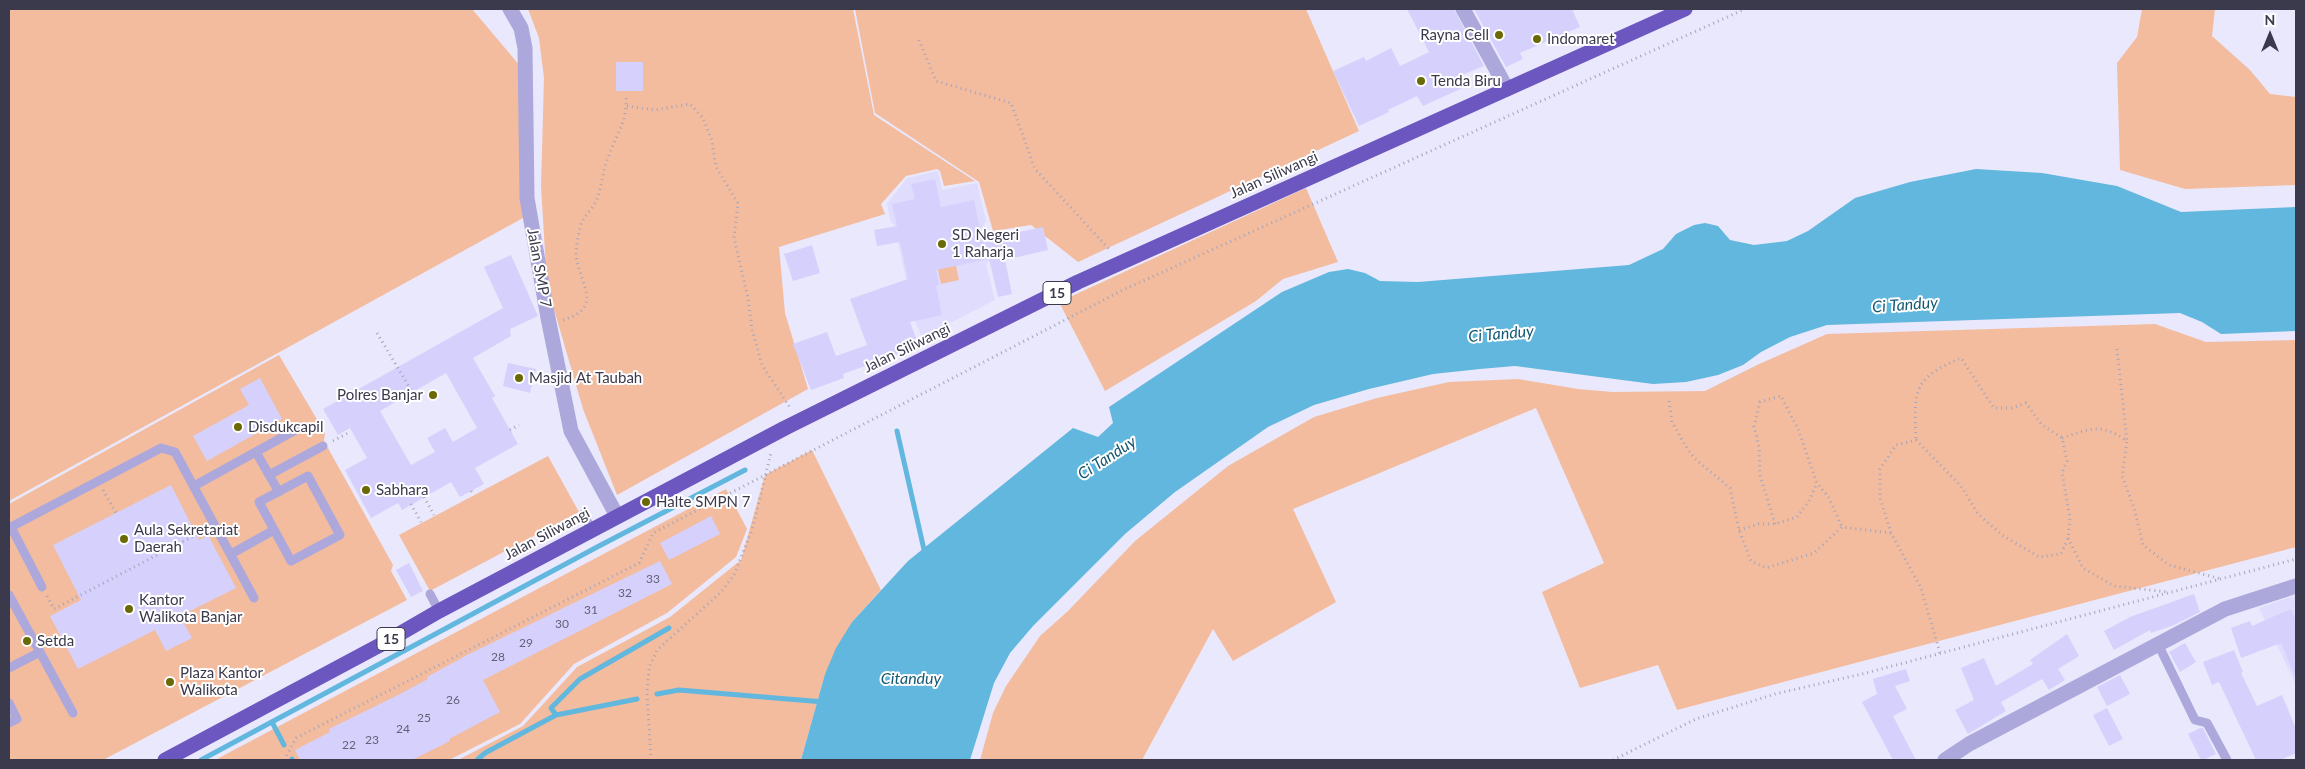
<!DOCTYPE html>
<style>
body{margin:0}
#map{position:relative;width:2305px;height:769px;overflow:hidden;background:#eae8fc;font-family:Lato,sans-serif}
canvas{display:block}
.frame{position:absolute;inset:0;border:10px solid #3b394c;pointer-events:none}
.north{position:absolute;left:2245px;top:10px;width:50px;height:50px;-webkit-text-stroke:4px #fff;paint-order:stroke;rotate:0deg;font-size:14px;font-weight:700;line-height:20px;text-align:center;color:#3b394c}
.north::after{content:'';display:block;margin:auto;width:18px;height:22px;background:#3b394c;clip-path:polygon(50% 0,100% 100%,50% 72%,0 100%)}
</style>
<div id="map">
<canvas width="2305" height="769"></canvas>
<div class="frame"></div>
<div class="north">N</div>
</div>
<script>
const ctx = document.querySelector('canvas').getContext('2d');
ctx.lineJoin = 'round';
function fillPath(path, color) {
  ctx.fillStyle = color;
  ctx.fill(path, 'evenodd');
}
function trace(path, color, width, dash) {
  ctx.strokeStyle = color;
  ctx.lineWidth = width;
  ctx.lineCap = dash ? 'butt' : 'round';
  ctx.setLineDash(dash || []);
  ctx.stroke(path);
}
function drawText(font, color, halo, rows, align = 'center') {
  ctx.font = font + ' Lato,sans-serif';
  ctx.lineWidth = 4;
  ctx.setLineDash([]);
  ctx.textBaseline = 'middle';
  ctx.strokeStyle = halo;
  ctx.fillStyle = color;
  for (const [text, x, y, turn = 0] of rows) {
    ctx.save();
    ctx.translate(x, y);
    ctx.rotate((+turn || 0) * Math.PI / 180);
    ctx.textAlign = isNaN(turn) ? turn : align;
    if (halo) ctx.strokeText(text, 0, 0);
    ctx.fillText(text, 0, 0);
    ctx.restore();
  }
}
fillPath(new Path2D(`
 M938 171 942 190 977 183 986 221 982 228 989 261 986 264 995 300 922 337 916 324 894 224 891 222 887 204 907 178Z
 M2296 595V685L2259 608Z`), '#dfdcfe');
fillPath(new Path2D(`
 M9 9H472L521 67 523 218 9 501Z
 M528 9H853L874 115 975 181 944 186 940 171 937 169 906 176 881 204 885 214 779 247 785 313 808 389 617 495 583 409 547 285 541 186 544 78 539 38Z
 M855 9H1306L1359 131 1078 262 1031 225 993 231 979 182 875 113Z
 M2142 9H2215L2212 36 2250 70 2270 94 2296 97V185L2185 189 2120 170 2117 63 2137 37Z
 M1306 188 1338 262 1283 279 1256 301 1105 391 1059 302Z
 M944 209 959 280 941 284 926 213Z
 M2155 324 2206 342 2296 340V547L1677 710 1658 665 1580 688 1542 592 1604 563 1536 408 1293 509 1336 602 1233 661 1213 629 1142 760H980L993 713 1006 686 1040 636 1068 611 1135 541 1228 466 1314 417 1377 398 1449 382 1518 379 1578 389 1612 392 1705 391 1757 365 1827 334Z
 M279 355 325 433 324 441 393 565 391 571 407 600 103 760H9V504Z
 M812 450 881 590 852 622 825 674 801 760H458L523 726 577 667 670 617 741 560 765 475Z
 M548 456 579 512 430 591 399 535Z
 M726 489 747 529 736 557 667 613 574 664 520 724 449 760H215Z`), '#f3bc9f');
fillPath(new Path2D(`
 M1976 169 2042 173 2117 186 2181 212 2296 207V331L2221 334 2202 322 2180 313 1827 325 1790 337 1761 352 1743 365 1718 375 1686 382 1653 384 1515 366 1480 369 1433 374 1369 389 1314 405 1268 427 1175 492 1125 534 1033 626 1010 653 994 683 970 760H801L825 674 836 648 852 622 908 561 1073 428 1098 437 1113 423 1109 407 1282 292 1329 272 1348 269 1365 273 1380 281 1418 282 1629 265 1663 249 1676 234 1694 225 1705 223 1718 226 1730 240 1754 245 1787 241 1808 231 1855 198 1910 182Z`), '#61b7dd');
trace(new Path2D(`
 M897 431 925 554
 M657 694 679 690 824 702
 M556 715 551 708 580 679 669 628
 M272 722 284 745
 M292 759V760
 M201 760 599 546 745 470
 M477 760 485 753 556 715 637 699`), '#61b7dd', 5);
fillPath(new Path2D(`
 M1407 9H1454L1484 66 1457 77 1462 88 1445 96 1423 106 1417 96 1388 110 1389 112 1359 126 1333 71 1364 57 1366 61 1391 48 1400 66 1429 52Z
 M1474 9H1572L1580 27 1520 53 1523 59 1506 67Z
 M616 62H643V91H616Z
 M935 179 941 207 974 200 981 234 999 230 1000 236 1043 227 1048 250 1005 260 1012 294 998 297 989 259 936 270 939 285 936 286 942 315 910 322 919 346 843 374 844 378 811 390 793 344 827 332 836 356 867 345 850 299 908 279 900 242 877 246 874 230 897 226 892 204 915 199 911 184Z
 M812 245 820 273 793 281 784 254Z
 M511 255 538 316 510 329 511 336 473 358 495 396 492 398 518 444 475 468 484 484 460 497 451 482 402 510 398 503 371 518 345 470 367 458 350 428 338 435 323 409 503 308 484 267ZM446 373 477 428 453 442 445 428 427 438 435 452 411 465 380 411Z
 M508 363 536 369 530 393 503 386Z
 M260 378 282 419 207 461 193 436 249 405 240 389Z
 M171 485 199 540 208 535 236 588 180 616 192 638 166 651 155 630 78 669 50 616 81 600 53 545Z
 M711 516 720 534 669 560 660 543Z
 M660 561 672 584 483 680 500 712 449 739 450 741 412 760H300L295 750 330 732 329 729 398 695 428 679 427 677 469 654Z
 M409 563 423 591 411 597 396 570Z
 M2194 594 2200 612 2174 625 2151 633 2150 630 2114 650 2104 631 2130 617Z
 M2291 609 2296 621V679L2281 643 2241 658 2231 628 2250 621 2252 626Z
 M2067 634 2079 656 2058 669 2065 680 2049 690 2042 679 2001 702 2006 711 1968 734 1955 710 1974 700 1961 668 1984 658 1996 686 2033 664 2030 660Z
 M2185 643 2196 662 2180 672 2169 652Z
 M2234 650 2243 672 2241 673 2257 706 2282 695 2296 729V753L2280 760H2256L2219 682 2212 685 2203 662Z
 M1906 669 1910 681 1895 686 1907 709 1893 716 1916 760H1893L1862 702 1877 694 1873 679Z
 M2120 675 2130 694 2107 706 2097 687Z
 M2107 708 2123 739 2109 746 2093 715Z
 M2200 728H2203L2216 754 2203 760H2201L2188 734Z`), '#d5d1fc');
trace(new Path2D(`
 M919 40 936 81 1011 103 1035 169 1110 250
 M627 106 655 110 690 104 703 118 712 141 716 167 738 203 734 238 748 298 752 329 762 365 791 409
 M563 320C605 307 579 284 576 255 576 246 578 237 580 228 582 216 593 210 597 199 602 185 603 169 609 155 616 136 628 120 626 97
 M377 333 414 395
 M2117 349 2127 441
 M1669 401 1672 422 1685 445 1694 458 1730 488 1739 530 1751 561 1766 568 1814 553 1842 527 1891 533 1921 588 1940 653
 M510 430 519 425
 M2062 438C2091 429 2099 422 2127 441L2122 476 2134 508 2143 545 2169 565 2221 579
 M333 441 350 432
 M103 490 116 513
 M471 491 473 495
 M424 497 434 515
 M411 504 421 522
 M1775 524 1760 475 1759 447 1754 426 1760 402 1781 396 1798 429 1817 483 1829 498 1842 527
 M1739 530 1759 524H1775L1797 517 1809 501 1817 483
 M1891 533 1880 498V469L1896 445 1916 440 1961 486 1978 514 2002 535 2039 557 2061 554 2068 538 2070 518 2062 473 2067 461 2062 438 2041 424 2026 403 2012 408H1994L1961 358C1912 379 1914 390 1916 440
 M2068 538 2083 568 2114 586 2168 592
 M47 596 54 609 203 531
 M284 760 296 738 639 563 653 533 1123 290 1745 9
 M651 760 647 693 649 668 657 650 721 592 734 575 752 530 771 453
 M1613 760 1696 719 1775 694 1866 673 2296 559`), '#a6a4b7', 3, [1, 4]);
trace(new Path2D(`
 M256 452 269 475 323 446
 M269 475 279 492
 M308 476 340 535 291 561 259 502Z
 M194 486 301 427
 M583 514 592 530
 M11 527 42 587
 M9 528 161 448 175 452 254 598
 M231 554 274 530
 M430 594 439 611
 M9 595 73 713
 M2158 644 2195 720 2207 723 2227 760
 M9 668 40 652
 M9 703 17 719 9 723`), '#ada8db', 9);
trace(new Path2D(`
 M510 9 521 28 525 48 527 198 548 318 571 431 617 516
 M1463 9 1507 89
 M1945 760 1969 744 2225 609 2296 586`), '#ada8db', 15);
trace(new Path2D(`
 M165 760 382 644 439 611 785 428 1078 282 1685 9`), '#6c56c0', 15);
for (const [x, y, r, color] of [
 [1499,35,5,"#6a6905"],
 [1537,39,5,"#6a6905"],
 [1421,81,5,"#6a6905"],
 [942,244,5,"#6a6905"],
 [519,378,5,"#6a6905"],
 [433,395,5,"#6a6905"],
 [238,427,5,"#6a6905"],
 [366,490,5,"#6a6905"],
 [646,502,5,"#6a6905"],
 [124,539,5,"#6a6905"],
 [129,609,5,"#6a6905"],
 [27,641,5,"#6a6905"],
 [170,682,5,"#6a6905"]
]) {
  const dot = new Path2D();
  dot.arc(x, y, r, 0, 2 * Math.PI);
  ctx.fillStyle = color;
  ctx.fill(dot);
  trace(dot, '#fff', 2);
}
drawText('12px', '#625f78', null, [
 ["33",653,579],
 ["32",625,593],
 ["31",591,610],
 ["30",562,624],
 ["29",526,643],
 ["28",498,657],
 ["26",453,700],
 ["25",424,718],
 ["24",403,729],
 ["23",372,740],
 ["22",349,745]
]);
for (const [x, y, w] of [
 [1057,293,28],
 [391,639,28]
]) {
  const box = new Path2D();
  box.roundRect(x - w / 2, y - 11.5, w, 23, 4);
  ctx.fillStyle = '#fff';
  ctx.fill(box);
  trace(box, '#3b394c', 1);
}
drawText('bold 14px', '#3b394c', null, [
 ["15",1057,293],
 ["15",391,639]
]);
drawText('15px', '#3b394c', '#fff', [
 ["Rayna Cell",1489,35,"right"],
 ["Indomaret",1547,39],
 ["Tenda Biru",1431,81],
 ["SD Negeri",952,235],
 ["1 Raharja",952,252],
 ["Masjid At Taubah",529,378],
 ["Polres Banjar",423,395,"right"],
 ["Disdukcapil",248,427],
 ["Sabhara",376,490],
 ["Halte SMPN 7",656,502],
 ["Aula Sekretariat",134,530],
 ["Daerah",134,547],
 ["Kantor",139,600],
 ["Walikota Banjar",139,617],
 ["Setda",37,641],
 ["Plaza Kantor",180,673],
 ["Walikota",180,690]
], 'left');
drawText('15px', '#3b394c', '#fff', [
 ["Jalan Siliwangi",1274,175,-24],
 ["Jalan SMP 7",539,268,80],
 ["Jalan Siliwangi",907,348,-26],
 ["Jalan Siliwangi",547,534,-28]
]);
drawText('italic 16px', '#145873', '#fff', [
 ["Ci Tanduy",1905,305,-4],
 ["Ci Tanduy",1501,334,-5],
 ["Ci Tanduy",1107,458,-33],
 ["Citanduy",911,679]
]);
</script>
